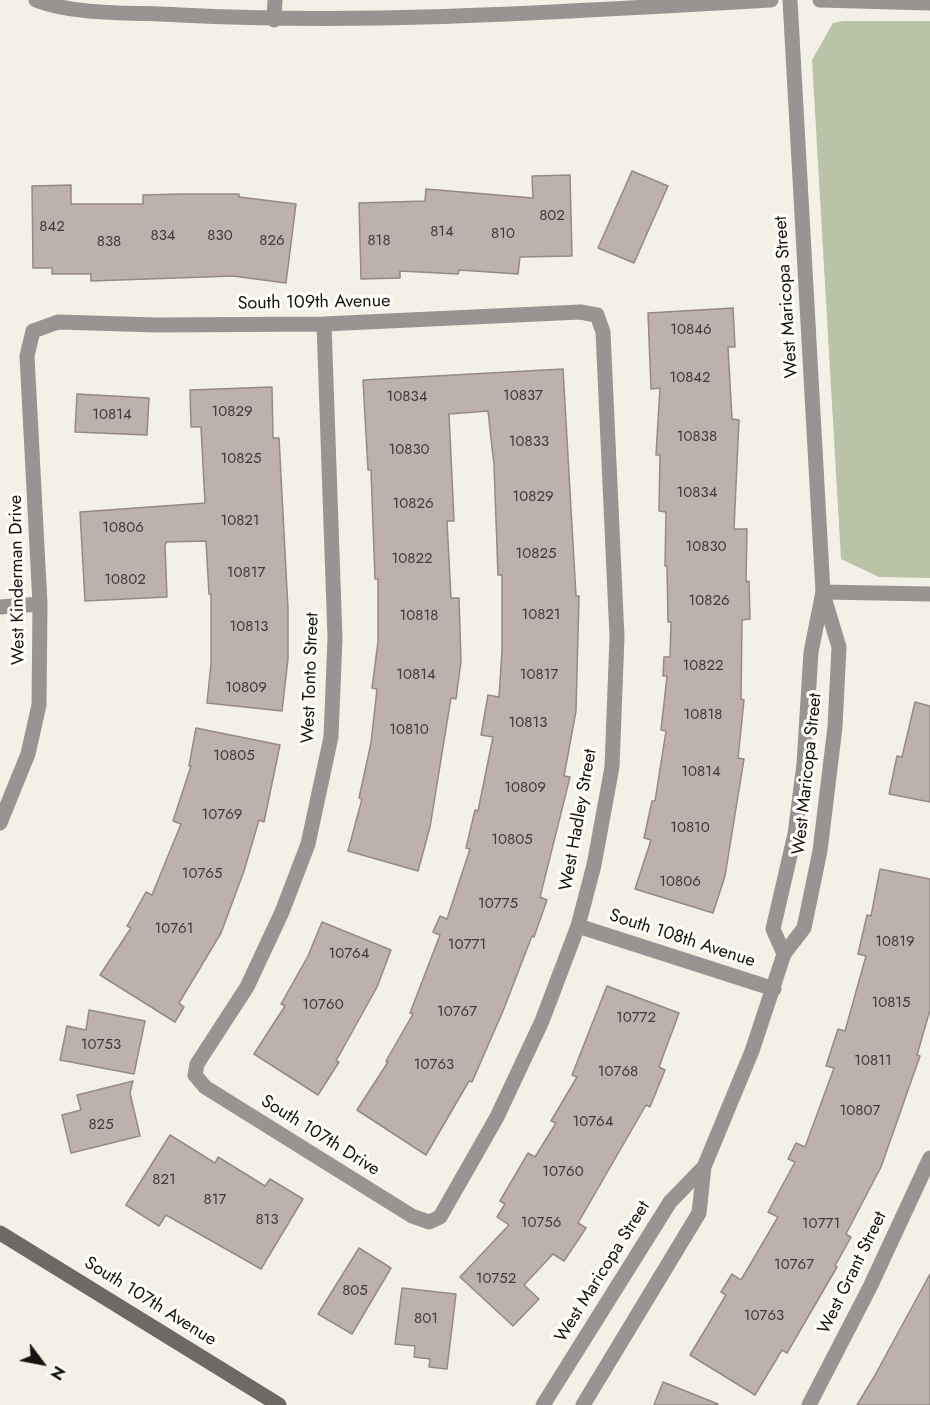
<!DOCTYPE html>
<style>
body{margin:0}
#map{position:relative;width:930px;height:1405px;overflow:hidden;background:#f3f1e5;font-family:Jost,sans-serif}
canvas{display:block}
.north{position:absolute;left:12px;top:1333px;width:60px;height:60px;-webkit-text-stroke:4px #fffef9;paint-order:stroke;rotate:122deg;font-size:16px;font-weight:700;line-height:24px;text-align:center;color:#151410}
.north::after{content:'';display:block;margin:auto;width:21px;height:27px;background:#151410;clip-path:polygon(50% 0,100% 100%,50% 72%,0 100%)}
</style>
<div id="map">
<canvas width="930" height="1405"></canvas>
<div class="north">N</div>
</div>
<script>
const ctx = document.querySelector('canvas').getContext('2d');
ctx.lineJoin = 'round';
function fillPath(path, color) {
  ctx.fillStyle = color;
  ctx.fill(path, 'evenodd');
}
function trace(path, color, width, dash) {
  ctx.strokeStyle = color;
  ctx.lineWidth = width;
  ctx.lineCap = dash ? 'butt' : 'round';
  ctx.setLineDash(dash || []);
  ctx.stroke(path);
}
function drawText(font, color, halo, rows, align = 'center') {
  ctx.font = font + ' Jost,sans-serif';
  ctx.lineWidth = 6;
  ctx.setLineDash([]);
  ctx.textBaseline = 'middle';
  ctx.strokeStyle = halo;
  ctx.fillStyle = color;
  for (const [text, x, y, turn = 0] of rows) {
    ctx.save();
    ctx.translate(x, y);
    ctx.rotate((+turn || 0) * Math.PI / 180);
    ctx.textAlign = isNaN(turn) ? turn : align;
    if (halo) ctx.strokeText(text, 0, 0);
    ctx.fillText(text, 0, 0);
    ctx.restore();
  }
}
fillPath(new Path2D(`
 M843 21H930V578L879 577 841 559 812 60 833 23Z`), '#bac2a7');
const building = new Path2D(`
 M632 171 668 186 634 263 598 248Z
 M570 175 572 256 520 257 518 274 459 270 458 274 400 271V278L361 279 359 203 425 201 426 189 533 198 532 176Z
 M71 185V204H143V195L181 194H239V197L296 204 286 283 233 276 91 281V274H52V268H33L32 186Z
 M733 308 735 347H728L732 419 739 420 734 529H747L746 582 749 581 750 619 742 620 741 699 744 700 738 758 744 759 725 876 713 913 635 889 651 840 644 838 652 801H655L666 731 661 730 667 676H663L664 657H670L671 622H668L667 566H665L666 512 659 511 660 455H656L660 388 651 389 648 313Z
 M563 369 576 596H579L576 711 564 776 570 777 540 897 547 900 534 937 532 936 503 1011 472 1082 469 1081 426 1155 357 1110 388 1062 386 1061 413 1014 410 1013 440 935 433 932 440 916 447 919 470 849 466 848 475 810 478 811 493 737 481 735 488 695 499 697 502 651V575H498L494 465 488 411 449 414 454 521H447L451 598H459L461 661 456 699 451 698 430 827 418 871 348 851 362 799 359 798 371 743 377 689 372 688 378 642V579H375L371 470H368L363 380Z
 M272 387 273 438H279L288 609V659L282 711 207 703 211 664V594H209L206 541 167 542 165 545 167 597 85 601 80 512 205 503 201 427H191L190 390Z
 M77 394 149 398 147 435 75 432Z
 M915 702 930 706V802L889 794 897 756 902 757Z
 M196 728 280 745 264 822 259 820 244 871 221 933 179 1003 184 1007 175 1022 100 975 131 928 127 926 146 892 152 895 181 824 173 821 191 766H189Z
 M880 869 930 879V1010L917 1055 920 1056 881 1167 846 1234 851 1237 835 1266 837 1267 787 1353 782 1350 755 1395 690 1355 726 1295 721 1292 732 1274 741 1280 778 1217 768 1212 795 1162 788 1159 796 1143 805 1147 834 1068 826 1066 838 1029 845 1031 866 956 858 954 867 915 871 916Z
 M322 922 391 950 377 987 336 1061 339 1062 318 1095 254 1054 285 1006 281 1004 308 956Z
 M607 986 679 1013 659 1067 665 1070 650 1107 646 1105 578 1223 586 1228 564 1261 553 1254 524 1285 539 1299 513 1326 460 1277 509 1225 497 1217 505 1204 500 1201 528 1153 535 1157 556 1123 551 1121 577 1077 572 1075Z
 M89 1010 145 1021 134 1074 60 1060 67 1026 86 1030Z
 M133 1081 130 1093 140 1136 71 1153 62 1115 81 1110 77 1095Z
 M170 1135 215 1163 218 1157 265 1186 270 1179 303 1199 261 1269 166 1215 159 1226 126 1205Z
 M359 1248 391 1268 352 1334 318 1314Z
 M930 1274V1405H857L874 1377Z
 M402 1288 456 1294 447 1369 429 1367 430 1359 414 1357 415 1346 395 1344Z
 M663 1382 718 1404V1405H654Z`);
fillPath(building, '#bdb1ad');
trace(building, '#958986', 1.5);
trace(new Path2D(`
 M36 0C77 16 136 12 180 15 377 25 575 11 771 0
 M820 0 930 3
 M274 20 275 0
 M823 592 930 594
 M0 607 40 604
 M0 823 28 754 39 705 40 604 27 356 33 331 58 322 157 325 324 324 580 312 597 315 603 332 617 637 612 767 594 865 578 926 542 1021 497 1117 440 1217 429 1222 412 1216 205 1087 195 1075 197 1064 247 987 282 912 308 844 331 737 335 638 324 324
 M578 926 774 989
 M809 1405 870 1287 930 1158`), '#989491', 15);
trace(new Path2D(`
 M784 954 773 929 795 834 804 764 811 652 823 592 790 0
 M543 1405 670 1202 704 1167
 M583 1405 699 1213 704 1167 752 1051 784 954 804 928 820 851 835 727 839 647 823 594`), '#989491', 15);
trace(new Path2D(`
 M0 1233 279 1405`), '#6e6964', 15);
drawText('15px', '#3f3b37', null, [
 ["802",552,216],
 ["842",52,227],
 ["814",442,232],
 ["810",503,234],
 ["834",163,236],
 ["830",220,236],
 ["826",272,241],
 ["818",379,241],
 ["838",109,242],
 ["10846",691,330],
 ["10842",690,378],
 ["10837",523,396],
 ["10834",407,397],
 ["10829",232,412],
 ["10814",112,415],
 ["10838",697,437],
 ["10833",529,442],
 ["10830",409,450],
 ["10825",241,459],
 ["10834",697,493],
 ["10829",533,497],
 ["10826",413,504],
 ["10821",240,521],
 ["10806",123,528],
 ["10830",706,547],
 ["10825",536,554],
 ["10822",412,559],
 ["10817",246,573],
 ["10802",125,580],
 ["10826",709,601],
 ["10821",541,615],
 ["10818",419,616],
 ["10813",249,627],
 ["10822",703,666],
 ["10814",416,675],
 ["10817",539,675],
 ["10809",246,688],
 ["10818",703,715],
 ["10813",528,723],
 ["10810",409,730],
 ["10805",234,756],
 ["10814",701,772],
 ["10809",525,788],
 ["10769",222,815],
 ["10810",690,828],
 ["10805",512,840],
 ["10765",202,874],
 ["10806",680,882],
 ["10775",498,904],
 ["10761",174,929],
 ["10819",895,942],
 ["10771",467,945],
 ["10764",349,954],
 ["10815",891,1003],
 ["10760",323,1005],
 ["10767",457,1012],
 ["10772",636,1018],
 ["10753",101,1045],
 ["10811",873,1061],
 ["10763",434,1065],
 ["10768",618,1072],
 ["10807",860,1111],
 ["10764",593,1122],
 ["825",101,1125],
 ["10760",563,1172],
 ["821",164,1180],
 ["817",215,1200],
 ["813",267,1220],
 ["10756",541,1223],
 ["10771",821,1224],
 ["10767",794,1265],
 ["10752",496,1279],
 ["805",355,1291],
 ["10763",764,1316],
 ["801",426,1319]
]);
drawText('18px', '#151410', '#fffef9', [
 ["West Maricopa Street",787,297,-94],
 ["South 109th Avenue",314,303,-1],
 ["West Kinderman Drive",18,580,-91],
 ["West Tonto Street",311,678,-88],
 ["West Maricopa Street",808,774,-84],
 ["West Hadley Street",579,820,-80],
 ["South 108th Avenue",682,939,18],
 ["South 107th Drive",320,1136,32],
 ["West Maricopa Street",603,1272,-58],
 ["West Grant Street",853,1273,-64],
 ["South 107th Avenue",150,1302,32]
]);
</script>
